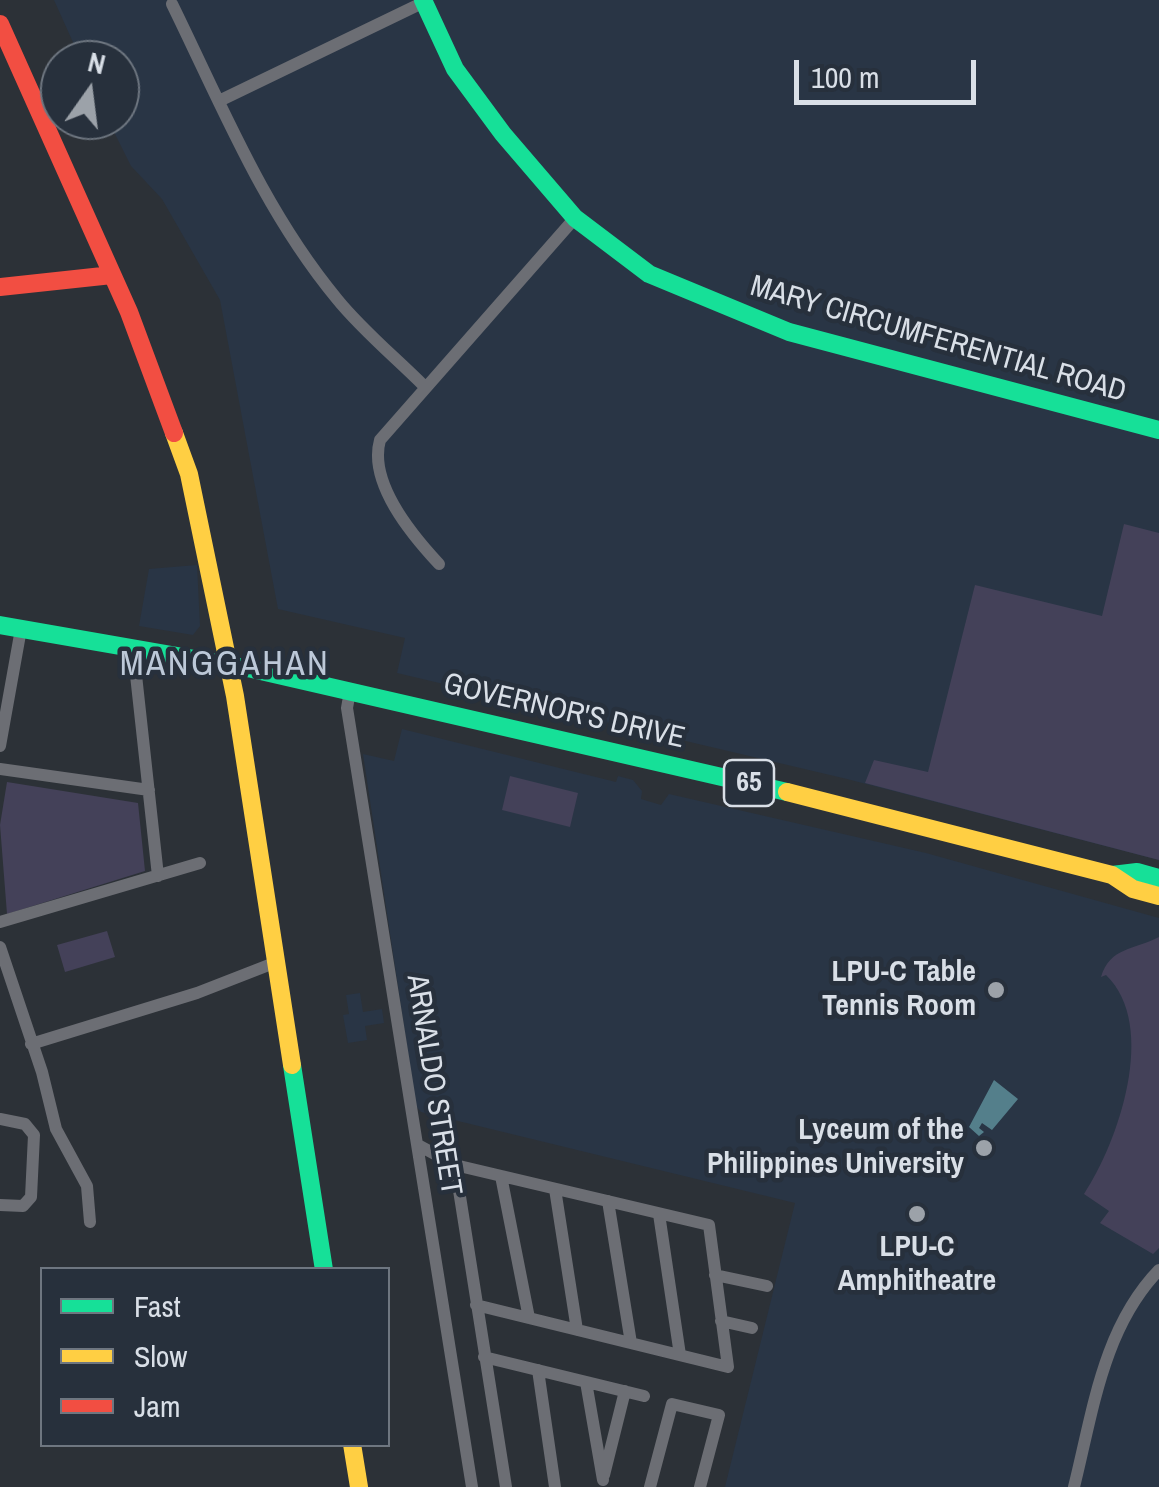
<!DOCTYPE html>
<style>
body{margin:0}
#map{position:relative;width:1159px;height:1487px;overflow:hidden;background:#2c3137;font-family:"Archivo Narrow",sans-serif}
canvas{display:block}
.legend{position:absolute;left:40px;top:1267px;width:350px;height:180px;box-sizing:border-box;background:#27303c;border:2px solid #6e7680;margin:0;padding:12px 18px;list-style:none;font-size:30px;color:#d9dfe7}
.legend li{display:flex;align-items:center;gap:20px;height:50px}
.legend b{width:50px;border:2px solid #6e7680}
.north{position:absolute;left:40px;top:40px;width:100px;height:100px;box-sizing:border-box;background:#27303c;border:2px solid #6e7680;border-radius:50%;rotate:14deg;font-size:28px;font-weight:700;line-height:40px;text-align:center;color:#d9dfe7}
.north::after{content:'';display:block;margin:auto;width:35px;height:45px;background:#9ca2a9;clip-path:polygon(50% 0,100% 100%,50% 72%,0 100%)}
.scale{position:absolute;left:794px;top:60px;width:182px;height:45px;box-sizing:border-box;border:5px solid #d9dfe7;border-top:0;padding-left:12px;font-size:30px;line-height:35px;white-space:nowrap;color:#d9dfe7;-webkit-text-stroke:8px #27303c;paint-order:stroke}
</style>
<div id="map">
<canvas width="1159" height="1487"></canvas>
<ul class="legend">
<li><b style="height:12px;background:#16e098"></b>Fast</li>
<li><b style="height:12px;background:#ffcf43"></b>Slow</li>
<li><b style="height:12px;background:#f24e42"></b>Jam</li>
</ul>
<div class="north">N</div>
<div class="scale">100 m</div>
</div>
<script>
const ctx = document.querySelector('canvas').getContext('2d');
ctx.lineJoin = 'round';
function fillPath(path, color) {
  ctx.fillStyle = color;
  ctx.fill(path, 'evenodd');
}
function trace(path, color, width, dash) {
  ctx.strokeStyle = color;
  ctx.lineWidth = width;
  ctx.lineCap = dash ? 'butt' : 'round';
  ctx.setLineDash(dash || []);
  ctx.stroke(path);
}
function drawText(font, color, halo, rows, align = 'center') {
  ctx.font = font + ' "Archivo Narrow",sans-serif';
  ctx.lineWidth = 9;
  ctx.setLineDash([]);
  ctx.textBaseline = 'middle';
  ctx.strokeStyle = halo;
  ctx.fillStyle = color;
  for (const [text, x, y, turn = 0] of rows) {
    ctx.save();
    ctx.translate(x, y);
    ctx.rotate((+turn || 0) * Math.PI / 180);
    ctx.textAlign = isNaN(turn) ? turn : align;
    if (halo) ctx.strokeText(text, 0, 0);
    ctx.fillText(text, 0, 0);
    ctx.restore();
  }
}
fillPath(new Path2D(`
 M54 0H1159V860L847 779 397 673 405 638 278 609 220 300 162 199 131 166 108 120H120V60H81Z
 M197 565 200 626 193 635 139 626 149 569Z
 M402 729 616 782 618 776 633 780 642 791 641 799 661 805 669 794 926 853 1159 918V1487H725L795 1203 421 1112 416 1106 363 754 394 761Z
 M360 993 363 1012 382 1009 384 1023 365 1026 367 1040 348 1043 343 1015 349 1014 346 995Z`), '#293545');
fillPath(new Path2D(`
 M1124 524 1159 533V860L865 783 874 760 928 772 975 585 1102 616Z
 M510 776 578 793 570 827 502 810Z
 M7 782 138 803 145 871 7 914 0 825Z
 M107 931 115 957 65 972 57 945Z
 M1159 937V1248L1153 1254 1100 1223 1109 1211 1084 1194C1118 1143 1159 1026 1106 975L1101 977C1110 947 1134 950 1159 937Z`), '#444159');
fillPath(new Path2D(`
 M994 1080 1018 1099 992 1130 982 1123 979 1128 984 1132 979 1136 969 1127Z`), '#547f8b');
trace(new Path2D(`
 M172 4C222 106 264 211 337 299 362 330 395 357 424 386
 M219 101 424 2
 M439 564C412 535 368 483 380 440L575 218
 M138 649 135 666 158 876
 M350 691 347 708 472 1487
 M0 746 21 629
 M0 769 149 790
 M0 922 200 863
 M0 947 42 1072 56 1129 87 1186 90 1222
 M31 1044 197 993 274 963
 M0 1119 25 1124 34 1135 31 1197 23 1206 0 1205
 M418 1145 455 1165 709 1225 728 1367 476 1305
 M455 1165 506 1487
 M501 1176 529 1318
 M555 1189 577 1330
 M608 1201 631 1343
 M659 1214 680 1355
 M715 1275 767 1286
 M721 1321 752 1328
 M484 1357 644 1396
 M538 1370 555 1487
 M586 1382 603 1480
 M604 1475 625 1391
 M650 1487 672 1404 719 1415 700 1487
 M1074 1487C1093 1411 1103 1328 1159 1270`), '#6c6e74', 12);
trace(new Path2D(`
 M423 0 455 69 503 134 575 218 649 274 789 332 1159 430
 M0 625 252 669 787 792
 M1112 875 1137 872 1159 878
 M292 1065 324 1270`), '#16e098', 18);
trace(new Path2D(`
 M174 433 189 474 235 696 292 1065
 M787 792 1112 875 1133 889 1159 896
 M352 1444 359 1487`), '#ffcf43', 18);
trace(new Path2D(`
 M0 24 129 312 174 433
 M0 287 112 275`), '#f24e42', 18);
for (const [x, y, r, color] of [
 [996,990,10,"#9ca2a9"],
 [984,1148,10,"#9ca2a9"],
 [917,1214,10,"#9ca2a9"]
]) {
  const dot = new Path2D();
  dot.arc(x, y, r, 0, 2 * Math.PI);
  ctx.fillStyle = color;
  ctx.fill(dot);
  trace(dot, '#27303c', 4);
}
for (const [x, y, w] of [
 [749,783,50]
]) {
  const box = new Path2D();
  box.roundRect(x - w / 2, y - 23, w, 46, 8);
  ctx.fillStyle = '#27303c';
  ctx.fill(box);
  trace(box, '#d9dfe7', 2.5);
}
drawText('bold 28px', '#d9dfe7', null, [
 ["65",749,783]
]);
drawText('30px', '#d9dfe7', '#27303c', [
 ["MARY CIRCUMFERENTIAL ROAD",938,340,16],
 ["GOVERNOR'S DRIVE",564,712,13],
 ["ARNALDO STREET",433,1085,81]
]);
drawText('bold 30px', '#d9dfe7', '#27303c', [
 ["LPU-C Table",976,973],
 ["Tennis Room",976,1007],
 ["Lyceum of the",964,1131],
 ["Philippines University",964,1165],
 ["LPU-C",917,1248,"center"],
 ["Amphitheatre",917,1282,"center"]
], 'right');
ctx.letterSpacing = '2.5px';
drawText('35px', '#bcc8d8', '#27303c', [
 ["MANGGAHAN",225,666]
]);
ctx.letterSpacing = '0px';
</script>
